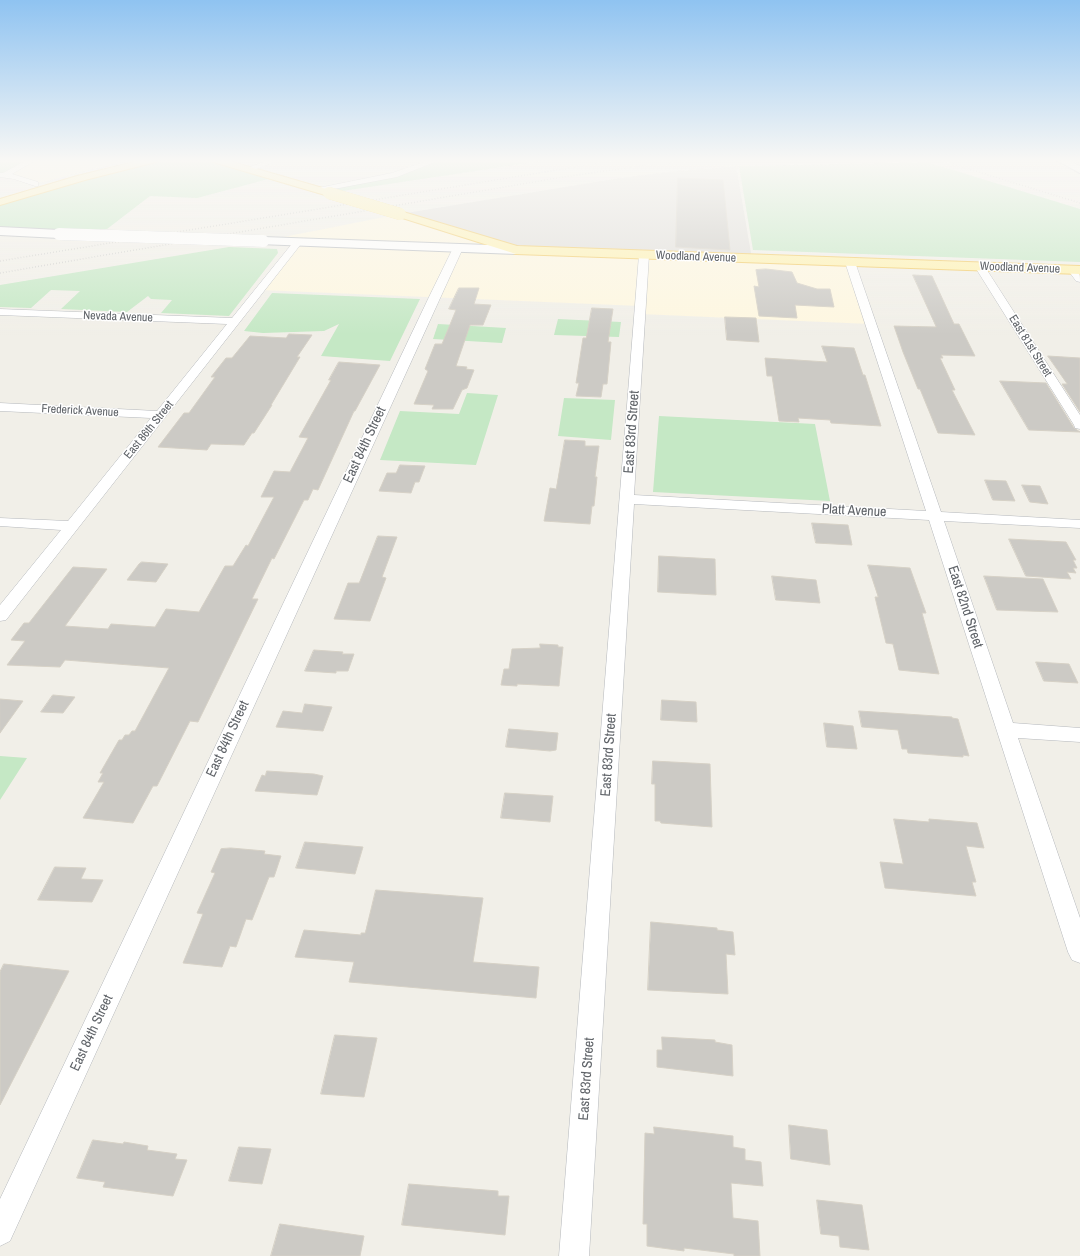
<!DOCTYPE html>
<style>
body{margin:0}
canvas{display:block;background:#f1efe8}
</style>
<canvas width="1080" height="1256"></canvas>
<script>
const ctx = document.querySelector('canvas').getContext('2d');
ctx.lineJoin = 'round';
function fillPath(path, color) {
  ctx.fillStyle = color;
  ctx.fill(path, 'evenodd');
}
function trace(path, color, width, dash) {
  ctx.strokeStyle = color;
  ctx.lineWidth = width;
  ctx.lineCap = dash ? 'butt' : 'round';
  ctx.setLineDash(dash || []);
  ctx.stroke(path);
}
function drawText(font, color, halo, rows, align = 'center') {
  ctx.font = font + ' "Archivo Narrow",sans-serif';
  ctx.lineWidth = 3;
  ctx.setLineDash([]);
  ctx.textBaseline = 'middle';
  ctx.strokeStyle = halo;
  ctx.fillStyle = color;
  for (const [text, x, y, turn = 0] of rows) {
    ctx.save();
    ctx.translate(x, y);
    ctx.rotate((+turn || 0) * Math.PI / 180);
    ctx.textAlign = isNaN(turn) ? turn : align;
    if (halo) ctx.strokeText(text, 0, 0);
    ctx.fillText(text, 0, 0);
    ctx.restore();
  }
}
fillPath(new Path2D(`
 M32 160H127L35 184 5 175Z
 M400 214 516 250 850 262 870 324 640 314V306L261 290 297 242 263 241Z`), '#fef7e0');
fillPath(new Path2D(`
 M736 166 752 259 516 250 400 214 614 179 677 171Z`), '#e0deda');
fillPath(new Path2D(`
 M0 160H32L5 175H0Z
 M152 160H217L276 177 197 198 150 196 107 229 74 234 0 231V202Z
 M436 160H548L329 193 318 190 400 173Z
 M927 162 1080 209V262L753 250 739 166Z
 M229 247 277 249 278 253 229 316 161 313 172 300 151 299 148 296 127 312 61 309 80 291 51 290 31 308 0 307V285Z
 M272 293 420 299 390 361 321 356 339 324 324 331 263 333 244 331Z
 M558 319 621 322 619 337 554 335Z
 M438 324 506 328 502 343 433 339Z
 M467 393 498 395 476 465 380 460 400 411 459 414Z
 M564 398 615 400 611 440 558 436Z
 M659 416 815 424 830 501 653 492Z
 M0 756 27 758 0 800Z`), '#c5e8c5');
const building = new Path2D(`
 M678 178 723 180 730 250 676 247Z
 M766 269 792 272 797 283 817 289H830L834 307 795 305 797 318 759 316 754 286 759 287 756 270Z
 M913 275 932 276 954 324H959L975 356 941 355 943 358H940L955 390H952L975 435 938 433 920 389H918L903 352 894 326 936 327Z
 M459 288H479L474 304 491 305 483 325H470L456 366 467 367 466 369 474 370 467 388 462 390 453 409H432L434 405 414 404 428 371 425 369 435 344H442L456 310 449 309Z
 M592 308 613 309 608 342H611L607 384H603L601 397 576 396 579 383H576L583 338H586Z
 M725 317 756 318 759 342 727 340Z
 M289 334 312 335 297 357H300L271 405H272L254 433H252L244 445 211 444 207 450 158 447 184 413H189L215 377H211L226 358H232L250 336 286 338Z
 M822 346 854 348 863 375H865L881 426 831 423 830 420 798 418 799 422 779 421 772 376H767L765 358 827 362Z
 M1048 356 1080 358V412L1062 384H1067Z
 M339 362 380 365 355 411H354L318 490 313 489 308 500H304L274 559 272 558 252 599H258L198 722 190 721 157 786H153L133 823 83 818 104 782H98L103 773H100L119 740H122L125 735H129L132 731H135L169 668 65 660 60 667 7 665 25 641 11 640 24 623H29L73 567 107 569 65 626 108 629 111 624 155 627 166 609 199 612 225 566H233L246 545 248 546 274 497H261L274 471 290 472 308 438 299 437 331 380H329Z
 M1000 381 1046 383 1074 428 1080 432 1029 430Z
 M565 440 585 441V446H599L595 477H597L594 506H592L590 524 544 521 550 488 556 489Z
 M400 465 425 466 419 482H415L411 493 379 491 387 473H396Z
 M985 480 1006 481 1015 501 993 500Z
 M1022 485 1040 486 1048 504 1030 502Z
 M812 523 848 525 852 545 816 543Z
 M378 536 397 537 382 577 386 578 370 621 334 619 348 583H359Z
 M1009 539 1066 542 1076 560H1073L1077 568H1073L1076 573 1067 572 1071 579 1026 576Z
 M659 556 715 559 716 595 658 592Z
 M142 562 168 564 156 582 127 580 139 564Z
 M868 565 910 568 926 613H922L939 674 899 670 893 644 886 643 875 597H878Z
 M772 576 816 580 820 603 776 600Z
 M984 576 1043 579 1058 612 997 610Z
 M540 644 558 645V647H563L559 686 517 684V686L501 685 504 669H509L512 649 540 648Z
 M314 650 343 652 342 654H354L348 671H336V673L305 671Z
 M1036 662 1069 664 1078 683 1044 681Z
 M53 695 75 697 63 713 41 712Z
 M0 699 23 701 0 733Z
 M662 700 696 702 697 722 661 720Z
 M305 704 332 707 323 731 276 727 283 711 302 713Z
 M859 711 952 717V718L958 719 969 756 963 755V757L908 753 907 749H902L898 730 862 727Z
 M824 723 853 726 857 749 827 747Z
 M509 729 558 733 556 750 550 751 506 747Z
 M653 761 710 764 712 827 661 823 660 821H655V784H652Z
 M267 771 314 774 323 776 317 795 255 791 262 775 265 776Z
 M505 793 553 796 550 822 501 818Z
 M894 819 929 822V819L977 823 984 848 966 846 976 882H972L976 896 885 888 880 862 903 864Z
 M305 842 363 847 355 874 296 868Z
 M231 848 265 851 264 854 281 856 274 877H269L252 920 246 919 236 947 230 946 222 967 183 963 203 914 197 913 215 873 211 872 221 849Z
 M55 867 86 868 81 879 103 880 92 902 38 900Z
 M376 890 483 898 473 962 539 967 536 998 349 982 354 962 295 957 304 930 361 935V933H365Z
 M651 922 717 928V930L733 932 735 955 726 954 728 994 648 990Z
 M4 964 69 971 0 1105V972Z
 M335 1035 377 1038 364 1097 321 1094Z
 M662 1037 715 1040V1042L732 1045 733 1076 657 1067V1050H662Z
 M789 1125 827 1130 830 1165 791 1159Z
 M654 1127 733 1136V1147L745 1149V1160L761 1162 763 1186 731 1183 733 1218 758 1221 760 1256H734V1254L684 1248V1251L647 1246V1224H643L645 1133 654 1134Z
 M93 1140 123 1144 124 1142 148 1146 147 1150 177 1154 175 1159 187 1160 173 1196 103 1187 105 1182 77 1178Z
 M239 1147 271 1149 262 1184 229 1181Z
 M409 1184 498 1191V1196H509L505 1235 402 1225Z
 M817 1200 862 1205 869 1250 840 1247 839 1236 821 1234Z
 M280 1224 364 1236 360 1256H271Z`);
fillPath(building, '#cccac5');
trace(building, '#d6d1c6', 1);
const street = new Path2D(`
 M27 160H36L12 174 38 182V186H35L14 179 0 177V173H3Z
 M270 160H280L251 171H245L244 169Z
 M430 160H440L397 177 318 192 314 190 318 188 392 173Z
 M298 239 303 242 301 244 6 620 0 621V605L61 530 0 526V518L68 521 151 418 0 411V403L157 411 227 324 0 315V309L232 318 295 240Z
 M458 245 463 248 10 1241 0 1246V1199L429 297 453 248Z
 M644 252 649 255 634 495 926 511 845 262 850 259 855 262 941 512 1080 520V528L944 521 1013 723 1080 728V742L1018 738 1080 918V963L1072 960 1068 952 929 520 634 504 589 1256H559L639 255Z
 M980 264 985 267 1080 415V429L1075 428 1074 425 975 267Z
 M1073 267C1080 269 1080 275 1080 282L1076 281 1068 270Z`);
const secondary = new Path2D(`
 M1056 160H1068L1080 166V173Z
 M0 227 59 230 63 231 65 234 63 237 59 238 0 235Z
 M263 237 516 246 520 247 522 250 520 253 516 254 259 244 257 241 259 238Z`);
const primary = new Path2D(`
 M142 160H157L156 162 85 180 0 205V199L77 176Z
 M212 160H226L333 191 334 193 333 195H325L213 162Z
 M400 211 517 246 1080 266V274L516 254 396 216 394 214 396 212Z`);
trace(street, '#b5b8bc', 1);
trace(secondary, '#b6babf', 2);
trace(primary, '#f2c960', 2);
fillPath(street, '#fff');
fillPath(secondary, '#fff');
fillPath(primary, '#fff2af');
trace(new Path2D(`
 M939 160 1080 203
 M0 261 618 160
 M0 273 557 178 632 167 706 160`), '#b6b7b8', 1.5, [0.5, 2.5]);
const secondaryBridge = new Path2D(`
 M59 234 263 241`);
const primaryBridge = new Path2D(`
 M329 193 400 214`);
trace(secondaryBridge, '#b6babf', 12, []);
trace(primaryBridge, '#f2c960', 12, []);
trace(secondaryBridge, '#fff', 12);
trace(primaryBridge, '#fff2af', 12);
const sky = ctx.createLinearGradient(0, 0, 0, 335);
sky.addColorStop(0, '#8fc3f1');
sky.addColorStop(0.48, '#f9f8f5');
sky.addColorStop(1, '#f9f8f500');
ctx.fillStyle = sky;
ctx.fillRect(0, 0, 1080, 335);
drawText('12px', '#5f6368', '#fff', [
 ["Woodland Avenue",696,257,2],
 ["Woodland Avenue",1020,268,2],
 ["Nevada Avenue",118,317,2],
 ["East 81st Street",1030,346,58],
 ["Frederick Avenue",80,411,3],
 ["East 86th Street",149,430,-51]
]);
drawText('14px', '#5f6368', '#fff', [
 ["East 83rd Street",632,432,-86],
 ["East 84th Street",365,445,-65],
 ["Platt Avenue",854,511,3],
 ["East 82nd Street",965,607,72],
 ["East 84th Street",228,739,-65],
 ["East 83rd Street",609,755,-86],
 ["East 84th Street",92,1033,-65],
 ["East 83rd Street",587,1079,-86]
]);
</script>
